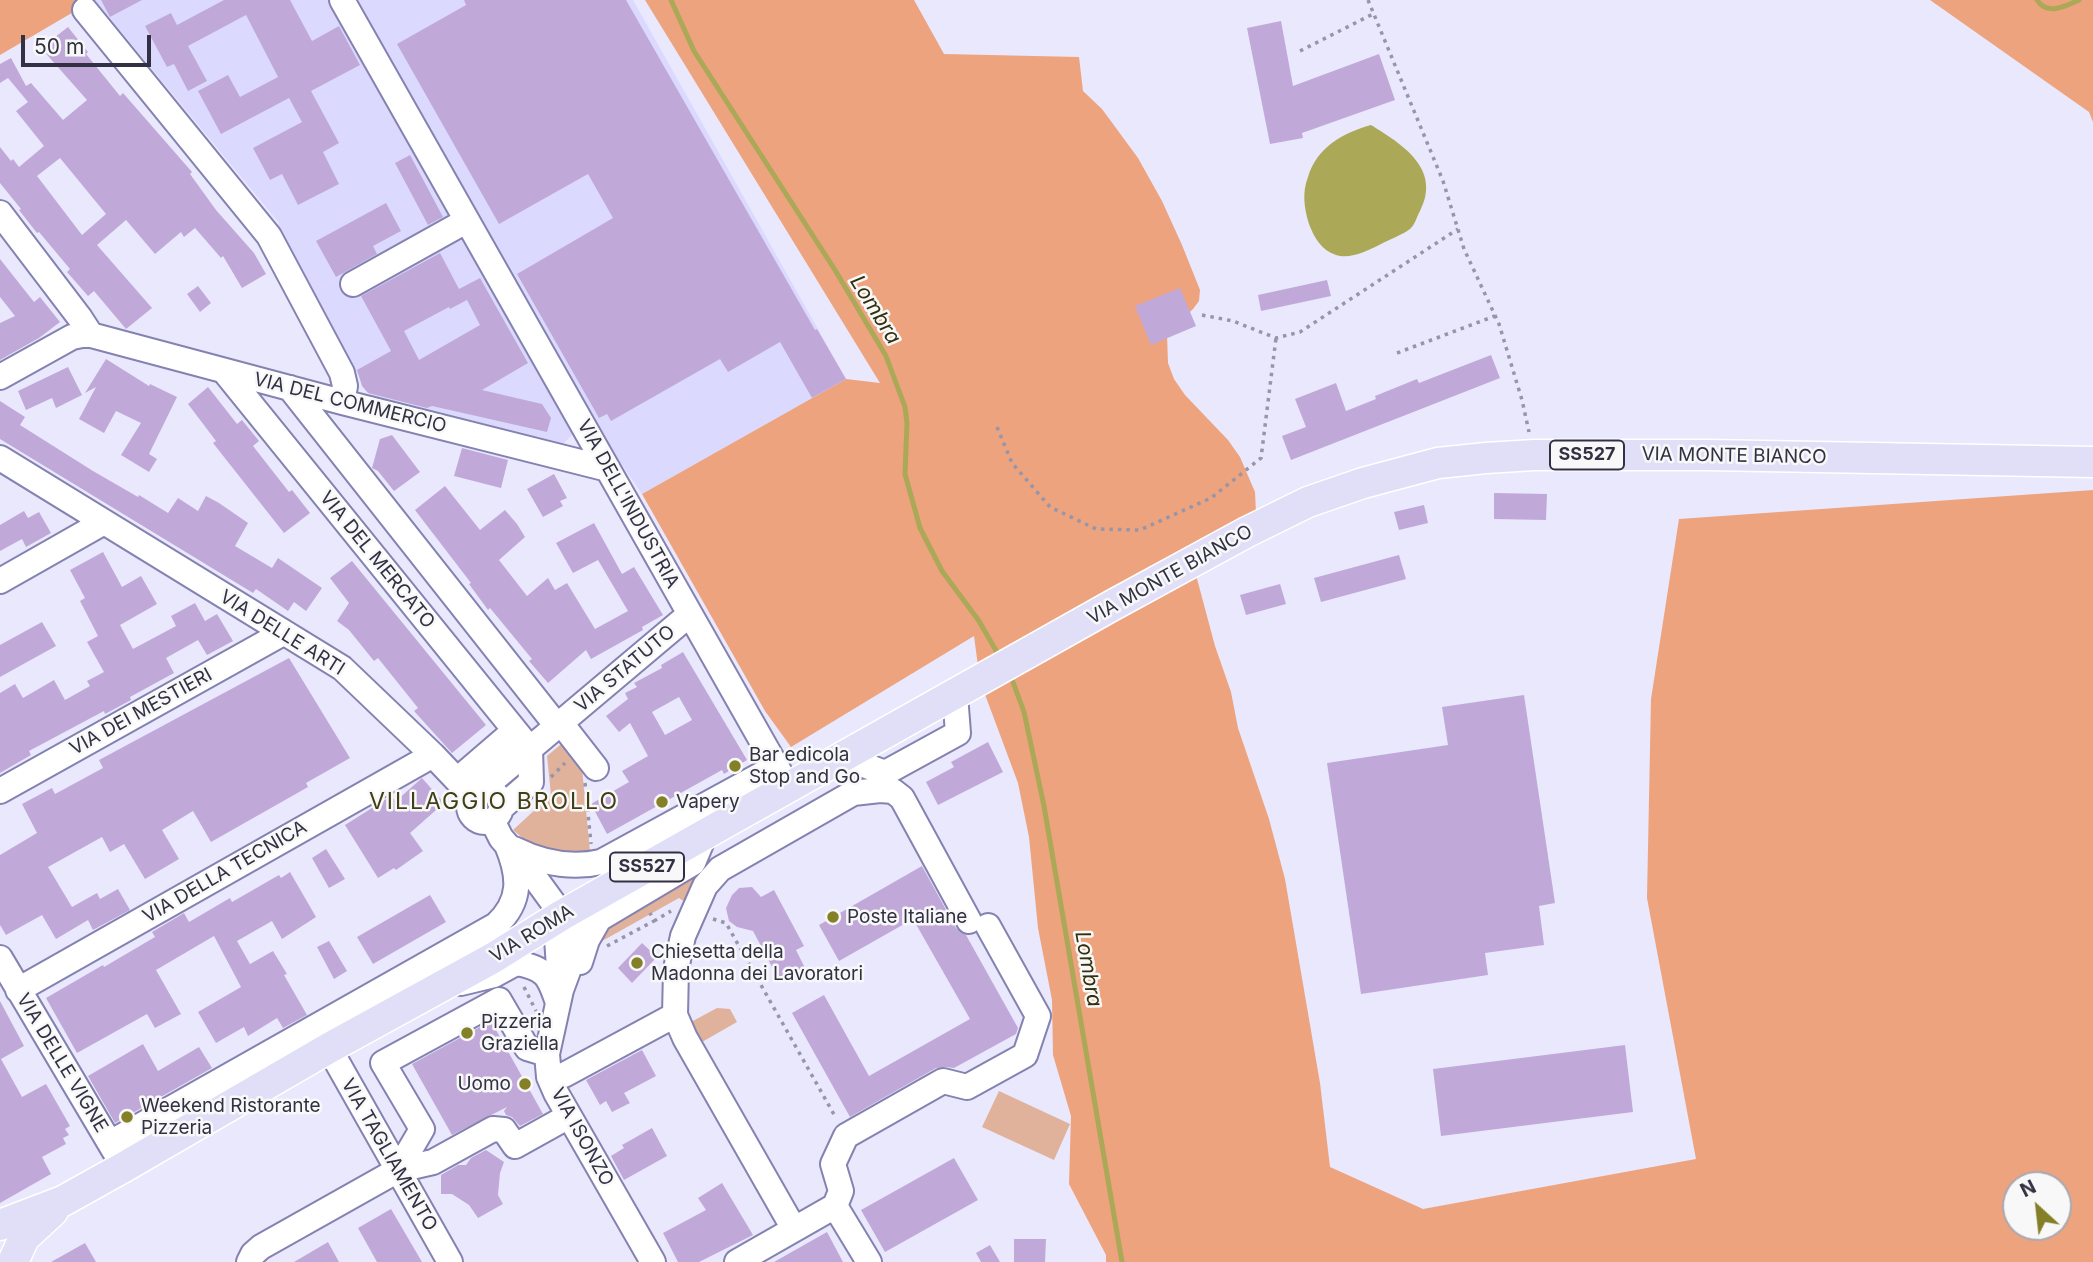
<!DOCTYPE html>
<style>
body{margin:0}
#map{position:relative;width:2093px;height:1262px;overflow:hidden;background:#e9e8fd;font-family:Inter,sans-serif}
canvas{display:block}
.north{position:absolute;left:2002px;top:1171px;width:70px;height:70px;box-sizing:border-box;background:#f8f8f8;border:2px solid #a9a8b0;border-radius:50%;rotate:333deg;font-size:19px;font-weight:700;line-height:28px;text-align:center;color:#323144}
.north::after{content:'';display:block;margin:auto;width:24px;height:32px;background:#848027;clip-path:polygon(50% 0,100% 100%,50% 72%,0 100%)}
.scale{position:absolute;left:21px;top:35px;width:130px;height:32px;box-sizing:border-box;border:4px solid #323144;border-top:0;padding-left:9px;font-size:21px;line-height:24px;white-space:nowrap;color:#323144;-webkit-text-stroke:5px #f8f8f8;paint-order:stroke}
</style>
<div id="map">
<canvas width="2093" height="1262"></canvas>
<div class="north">N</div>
<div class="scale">50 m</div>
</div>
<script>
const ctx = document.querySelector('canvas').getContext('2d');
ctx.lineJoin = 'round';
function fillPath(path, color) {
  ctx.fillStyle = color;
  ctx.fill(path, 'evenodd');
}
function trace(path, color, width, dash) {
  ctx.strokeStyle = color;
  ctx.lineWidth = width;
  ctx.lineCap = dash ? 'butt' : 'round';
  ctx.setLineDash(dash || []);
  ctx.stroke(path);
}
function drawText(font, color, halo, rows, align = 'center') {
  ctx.font = font + ' Inter,sans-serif';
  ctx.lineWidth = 5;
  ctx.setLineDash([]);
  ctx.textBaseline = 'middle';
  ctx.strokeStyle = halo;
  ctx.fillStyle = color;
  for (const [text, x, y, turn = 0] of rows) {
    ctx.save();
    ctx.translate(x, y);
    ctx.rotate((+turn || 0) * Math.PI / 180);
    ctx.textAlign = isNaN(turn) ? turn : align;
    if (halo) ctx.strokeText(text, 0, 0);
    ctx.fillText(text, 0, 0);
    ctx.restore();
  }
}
fillPath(new Path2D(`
 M95 0H633L846 379 642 494 593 423 572 435 561 446 374 399 361 380 277 231 279 223Z`), '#dbdafe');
fillPath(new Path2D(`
 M566 740 581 758 590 852C556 854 540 854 513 830L551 795 547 756Z
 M702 866 685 902 679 898 595 945 605 926Z
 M717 1008 730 1009 737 1022 702 1042 691 1022Z
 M999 1091 1070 1124 1054 1160 982 1127Z`), '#e0b29c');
fillPath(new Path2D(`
 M0 0H94L0 55Z
 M645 0H914L944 54 1079 57 1083 91 1102 109 1138 158 1162 201 1182 245 1200 290 1199 301 1193 309 1167 334 1168 363 1174 379 1185 395 1228 440 1240 457 1255 492 1256 513 1229 532 1235 556 1196 575 1215 646 1231 692 1238 728 1269 819 1285 879 1320 1083 1330 1167 1423 1209 1696 1159 1647 898 1651 699 1679 519 2093 490V1262H1106V1255L1069 1184 1071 1116 1053 1055 1052 1000 1038 928 1029 837 1018 783 980 681 974 636 791 747 765 711 642 494 846 379 880 383ZM2016 1185H2058V1227H2016Z
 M1930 0H2093V122L2089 112Z`), '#eda37e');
fillPath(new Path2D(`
 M1371 125C1402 144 1442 169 1420 211 1417 216 1415 225 1410 229 1402 235 1390 239 1381 244 1369 250 1350 260 1336 255 1321 250 1314 237 1309 224 1304 208 1302 192 1308 177 1317 147 1343 133 1371 125Z`), '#aba858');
trace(new Path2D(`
 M671 0 694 51 835 270 886 356 905 407 907 423 905 474 920 528 942 571 979 621 998 654
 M2037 0C2047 16 2066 6 2079 0
 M1013 682 1024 712 1044 806 1122 1262`), '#aba858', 5);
fillPath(new Path2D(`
 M101 0H142L110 17Z
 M224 0H290L312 41 339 26 360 65 311 91 339 143 323 152 339 184 298 205 282 174 270 180 253 148 302 122 289 98 221 134 198 91 228 75 240 97 278 77 246 15 188 46 207 81 188 91 174 64 167 67 145 26 171 13 177 25Z
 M464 0H626L815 330 817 329 846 379 812 398 780 342 728 372 720 359 611 421 607 414 599 418 517 274 613 218 588 174 499 224 397 44 466 5Z
 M1281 21 1293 86 1379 54 1395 100 1302 133 1303 138 1270 144 1247 28Z
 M68 27 88 52 86 54 120 96 123 93 192 172 190 174 216 210 254 253 266 274 242 288 223 256 221 258 195 228 184 237 181 232 155 254 126 220 97 245 152 308 126 329 94 291 88 296 67 272 70 269 39 232 37 233 19 210 21 209 0 183V147L11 161 13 159 19 167 44 146 16 111 28 102 8 78 0 83V64L11 58 26 86 31 83 63 120 87 100 41 48ZM60 158 106 214 82 235 37 176Z
 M410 155 443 217 428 225 395 163Z
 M386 203 401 231 373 246 377 254 336 277 316 241Z
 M440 253 459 289 480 278 528 363 482 390 542 404 551 418 547 432 432 406 427 408 368 393 362 386 357 370 391 351 361 296ZM467 300 480 325 419 360 404 331 449 307 450 309Z
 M0 259 34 302 40 297 60 322 39 338 0 360V323L15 316 0 297Z
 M1327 280 1331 296 1261 311 1258 295Z
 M198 286 211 303 200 312 187 294Z
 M1180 288 1196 326 1151 345 1135 306Z
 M1491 355 1500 378 1291 460 1282 436 1306 427 1295 399 1336 383 1346 411 1376 399 1375 396 1417 379 1419 383Z
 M106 359 149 386 150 384 177 397 149 454 157 459 149 472 121 455 141 423 116 411 104 433 79 419 96 387 85 393Z
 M68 367 82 395 56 408 52 398 26 410 18 391Z
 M208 387 237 424 242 420 259 441 253 446 289 492 292 490 310 513 284 533 213 443 216 441 188 404Z
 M0 401 25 417 20 425 93 471 138 497 139 495 168 513 178 498 198 511 206 496 219 503 248 523 235 546 272 568 278 558 322 588 306 611 294 602 288 611 256 589 253 593 0 439Z
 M392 435 420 472 394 491 378 471 372 468 380 439Z
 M462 448 508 460 501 488 454 476Z
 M554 474 567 498 560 501 563 506 543 517 527 489Z
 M445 486 480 530 505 510 517 524 525 537 499 560 527 596 548 578 555 590 567 583 595 629 628 611 598 560 573 573 556 543 594 523 622 574 634 567 663 615 642 627 643 630 591 659 586 650 548 683 529 661 532 659 490 608 488 610 469 584 471 583 415 510Z
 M1494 493 1547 494 1546 520 1494 519Z
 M1424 505 1428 523 1399 530 1394 512Z
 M24 511 28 518 39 512 51 533 26 547 22 539 0 551V525Z
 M103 552 122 587 141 576 157 604 120 625 133 649 176 626 171 616 195 603 205 621 217 614 233 641 207 655 198 640 166 658 174 673 130 697 131 700 105 714 104 711 29 751 31 755 0 773V693L15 684 23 698 54 680 65 700 90 686 87 681 104 672 87 642 98 636 80 601 85 598 70 570Z
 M1399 555 1406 579 1321 602 1314 578Z
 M352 561 486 725 452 753 414 711 418 708 378 658 374 661 349 630 337 621 349 603 330 578Z
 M1280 584 1286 604 1246 615 1240 595Z
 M42 622 56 646 0 677V645Z
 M683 652 747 760 724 774 722 770 607 834 591 804 629 782 622 771 648 756 630 723 619 732 606 716 628 699 625 693 637 687 634 683 662 668 661 665ZM679 697 692 720 665 735 652 712Z
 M289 658 350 758 306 783 308 787 211 842 193 811 162 830 179 859 145 879 124 844 110 852 102 837 48 867 72 907 97 893 100 899 118 889 130 910 93 930 88 920 56 939 42 915 6 935 0 925V855L37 833 22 804 52 788 55 794 103 768 99 760Z
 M1524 695 1555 903 1539 906 1544 945 1485 953 1488 975 1361 994 1327 763 1448 745 1442 707Z
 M988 742 1003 772 938 805 926 782 954 767 951 762Z
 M422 778 444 803 410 833 423 851 396 870 394 868 378 878 345 825 391 796 396 801Z
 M326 849 345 879 329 888 312 858Z
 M922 866 956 928 966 935 1018 1028 1016 1034 954 1068 946 1067 936 1068 850 1117 792 1013 824 995 869 1076 970 1019 913 919 839 961 819 925Z
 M290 872 316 917 282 939 272 921 237 941 250 964 273 951 287 974 284 975 307 1015 283 1028 277 1018 248 1036 244 1027 216 1043 198 1012 241 987 214 936 156 970 181 1014 155 1028 147 1014 77 1053 46 998 103 965 104 967 155 937 152 932 184 913 189 922 230 898 232 902 279 875 281 878Z
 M752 887 761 897 774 890 804 946 796 950 805 968 780 982 753 931 737 927 729 921 726 908 732 895 739 888Z
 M430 895 446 922 373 964 357 937Z
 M329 941 347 971 334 979 317 947Z
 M642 943 657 957 632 983 618 968Z
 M0 1001 24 1046 1 1059 22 1097 46 1084 70 1126 65 1129 69 1135 63 1138 66 1144 42 1157 51 1174 0 1203Z
 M491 1021 543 1114 520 1126 512 1117 506 1115 504 1111 507 1107 452 1135 412 1064Z
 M143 1044 158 1071 199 1047 212 1068 115 1123 88 1076Z
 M1625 1045 1633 1112 1441 1136 1433 1069Z
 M642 1050 656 1076 624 1093 630 1103 612 1112 606 1101 600 1105 586 1080Z
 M652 1128 667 1156 624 1180 611 1156 624 1148 622 1145Z
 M486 1150 504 1162 500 1173 498 1195 503 1204 478 1218 469 1205 452 1194H441V1175L458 1165H466L471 1158Z
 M954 1158 978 1200 885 1252 861 1210Z
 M722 1183 753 1235 699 1262H678L663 1233 706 1210 698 1198Z
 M391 1209 422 1262H377L358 1228Z
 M827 1232 843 1262H774Z
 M1014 1239H1046L1045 1262H1014Z
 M328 1242 339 1262H294Z
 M85 1243 96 1262H51Z
 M990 1245 1000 1262H981L976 1253Z`), '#c0a9d8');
const minor = new Path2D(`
 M342 0 788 787
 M85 10 269 236 342 373 345 386 342 402
 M0 213 80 318 91 335
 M353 284 466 221
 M224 371 530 749
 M0 377 72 337 82 335H91L342 402 608 469
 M290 388 557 726
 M0 458 342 668 433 755 472 796
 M0 581 104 522
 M561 723 596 768
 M843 757 885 773 958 733 955 695
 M457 780 514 731
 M469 806a16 16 0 1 1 32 0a16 16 0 1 1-32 0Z
 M481 790 690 614
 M0 791 283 633
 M501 808 531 782 530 749
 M492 820 501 838 530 871 562 915 574 928 576 942 575 952 561 990 547 1054 549 1077 556 1093 653 1262
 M514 849C542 863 570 869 601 862L777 766
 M0 958 118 1157
 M580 962 587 940 599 919 693 863 705 834
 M461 983 494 975 516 963C545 968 549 975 558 1003
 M560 983 557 938 562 915
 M18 990 433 755
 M329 1048 450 1262
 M549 1077 564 1075 675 1015
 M110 1143 496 925C522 901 520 876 507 845
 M398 1170 422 1129 383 1063 499 1000 527 1048 547 1054
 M835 1206 841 1191 833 1164 846 1136 943 1081 967 1087 1025 1055 1038 1016 988 926
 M835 1206 869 1262
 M794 1229 685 1038 675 1015 676 969 683 936 705 886 720 869 853 793 880 790 893 791 902 798 969 921
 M249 1262 253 1254 261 1247 398 1170 433 1162 493 1129 504 1130 515 1146 569 1116
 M737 1262 835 1206`);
const major = new Path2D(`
 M0 1225 63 1201 124 1167 329 1048 493 958 562 915 732 819 1113 605 1247 532 1308 502 1363 483 1438 463 1486 458 1534 455H1707L2093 462
 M13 1262 24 1238 53 1211`);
trace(minor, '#8482b0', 28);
trace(major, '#fff', 33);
trace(new Path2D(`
 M1368 0 1443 181 1464 249 1499 324 1522 400 1529 432
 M1300 51 1373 14
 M1202 315 1233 321 1276 338 1300 332 1458 229
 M1397 353 1495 316
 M997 427 1012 463 1050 507 1096 529 1140 530 1211 498 1261 458 1276 338
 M551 777 565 763
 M585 783 591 844
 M713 919 726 923 836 1118
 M654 921 671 911
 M607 946 654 921 650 913
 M524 987 536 1011`), '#9695a9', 3.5, [3.5, 5]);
trace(minor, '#fff', 24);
trace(major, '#e0dff7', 30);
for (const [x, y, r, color] of [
 [735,766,7,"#848027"],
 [662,802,7,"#848027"],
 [833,917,7,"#848027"],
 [637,963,7,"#848027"],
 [467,1033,7,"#848027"],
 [525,1084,7,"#848027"],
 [127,1117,7,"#848027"]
]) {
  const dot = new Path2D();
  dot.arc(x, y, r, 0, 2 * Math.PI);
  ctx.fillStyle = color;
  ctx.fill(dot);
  trace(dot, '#f8f8f8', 2.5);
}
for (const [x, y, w] of [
 [1587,455,74],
 [647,867,74]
]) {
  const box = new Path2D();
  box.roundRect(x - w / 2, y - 14.5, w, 29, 5);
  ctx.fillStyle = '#f8f8f8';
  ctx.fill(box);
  trace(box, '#323144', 2);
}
drawText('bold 18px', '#323144', null, [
 ["SS527",1587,455],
 ["SS527",647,867]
]);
drawText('19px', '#323144', '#f8f8f8', [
 ["VIA DEL COMMERCIO",350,403,14],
 ["VIA MONTE BIANCO",1734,456,1],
 ["VIA DELL'INDUSTRIA",628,504,61],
 ["VIA DEL MERCATO",377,560,51],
 ["VIA MONTE BIANCO",1170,575,-29],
 ["VIA DELLE ARTI",282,633,32],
 ["VIA STATUTO",625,669,-40],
 ["VIA DEI MESTIERI",141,712,-29],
 ["VIA DELLA TECNICA",225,872,-30],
 ["VIA ROMA",532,934,-31],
 ["VIA DELLE VIGNE",62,1063,59],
 ["VIA ISONZO",582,1137,61],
 ["VIA TAGLIAMENTO",389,1155,60]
]);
drawText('19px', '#323144', '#f8f8f8', [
 ["Bar edicola",749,755],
 ["Stop and Go",749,777],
 ["Vapery",676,802],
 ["Poste Italiane",847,917],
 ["Chiesetta della",651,952],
 ["Madonna dei Lavoratori",651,974],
 ["Pizzeria",481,1022],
 ["Graziella",481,1044],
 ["Uomo",511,1084,"right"],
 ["Weekend Ristorante",141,1106],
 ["Pizzeria",141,1128]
], 'left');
drawText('italic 21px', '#32300c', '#f8f8f8', [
 ["Lombra",875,310,58],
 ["Lombra",1088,969,80]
]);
ctx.letterSpacing = '2px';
drawText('23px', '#403e15', '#f8f8f8', [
 ["VILLAGGIO BROLLO",494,802]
]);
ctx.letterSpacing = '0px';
</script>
